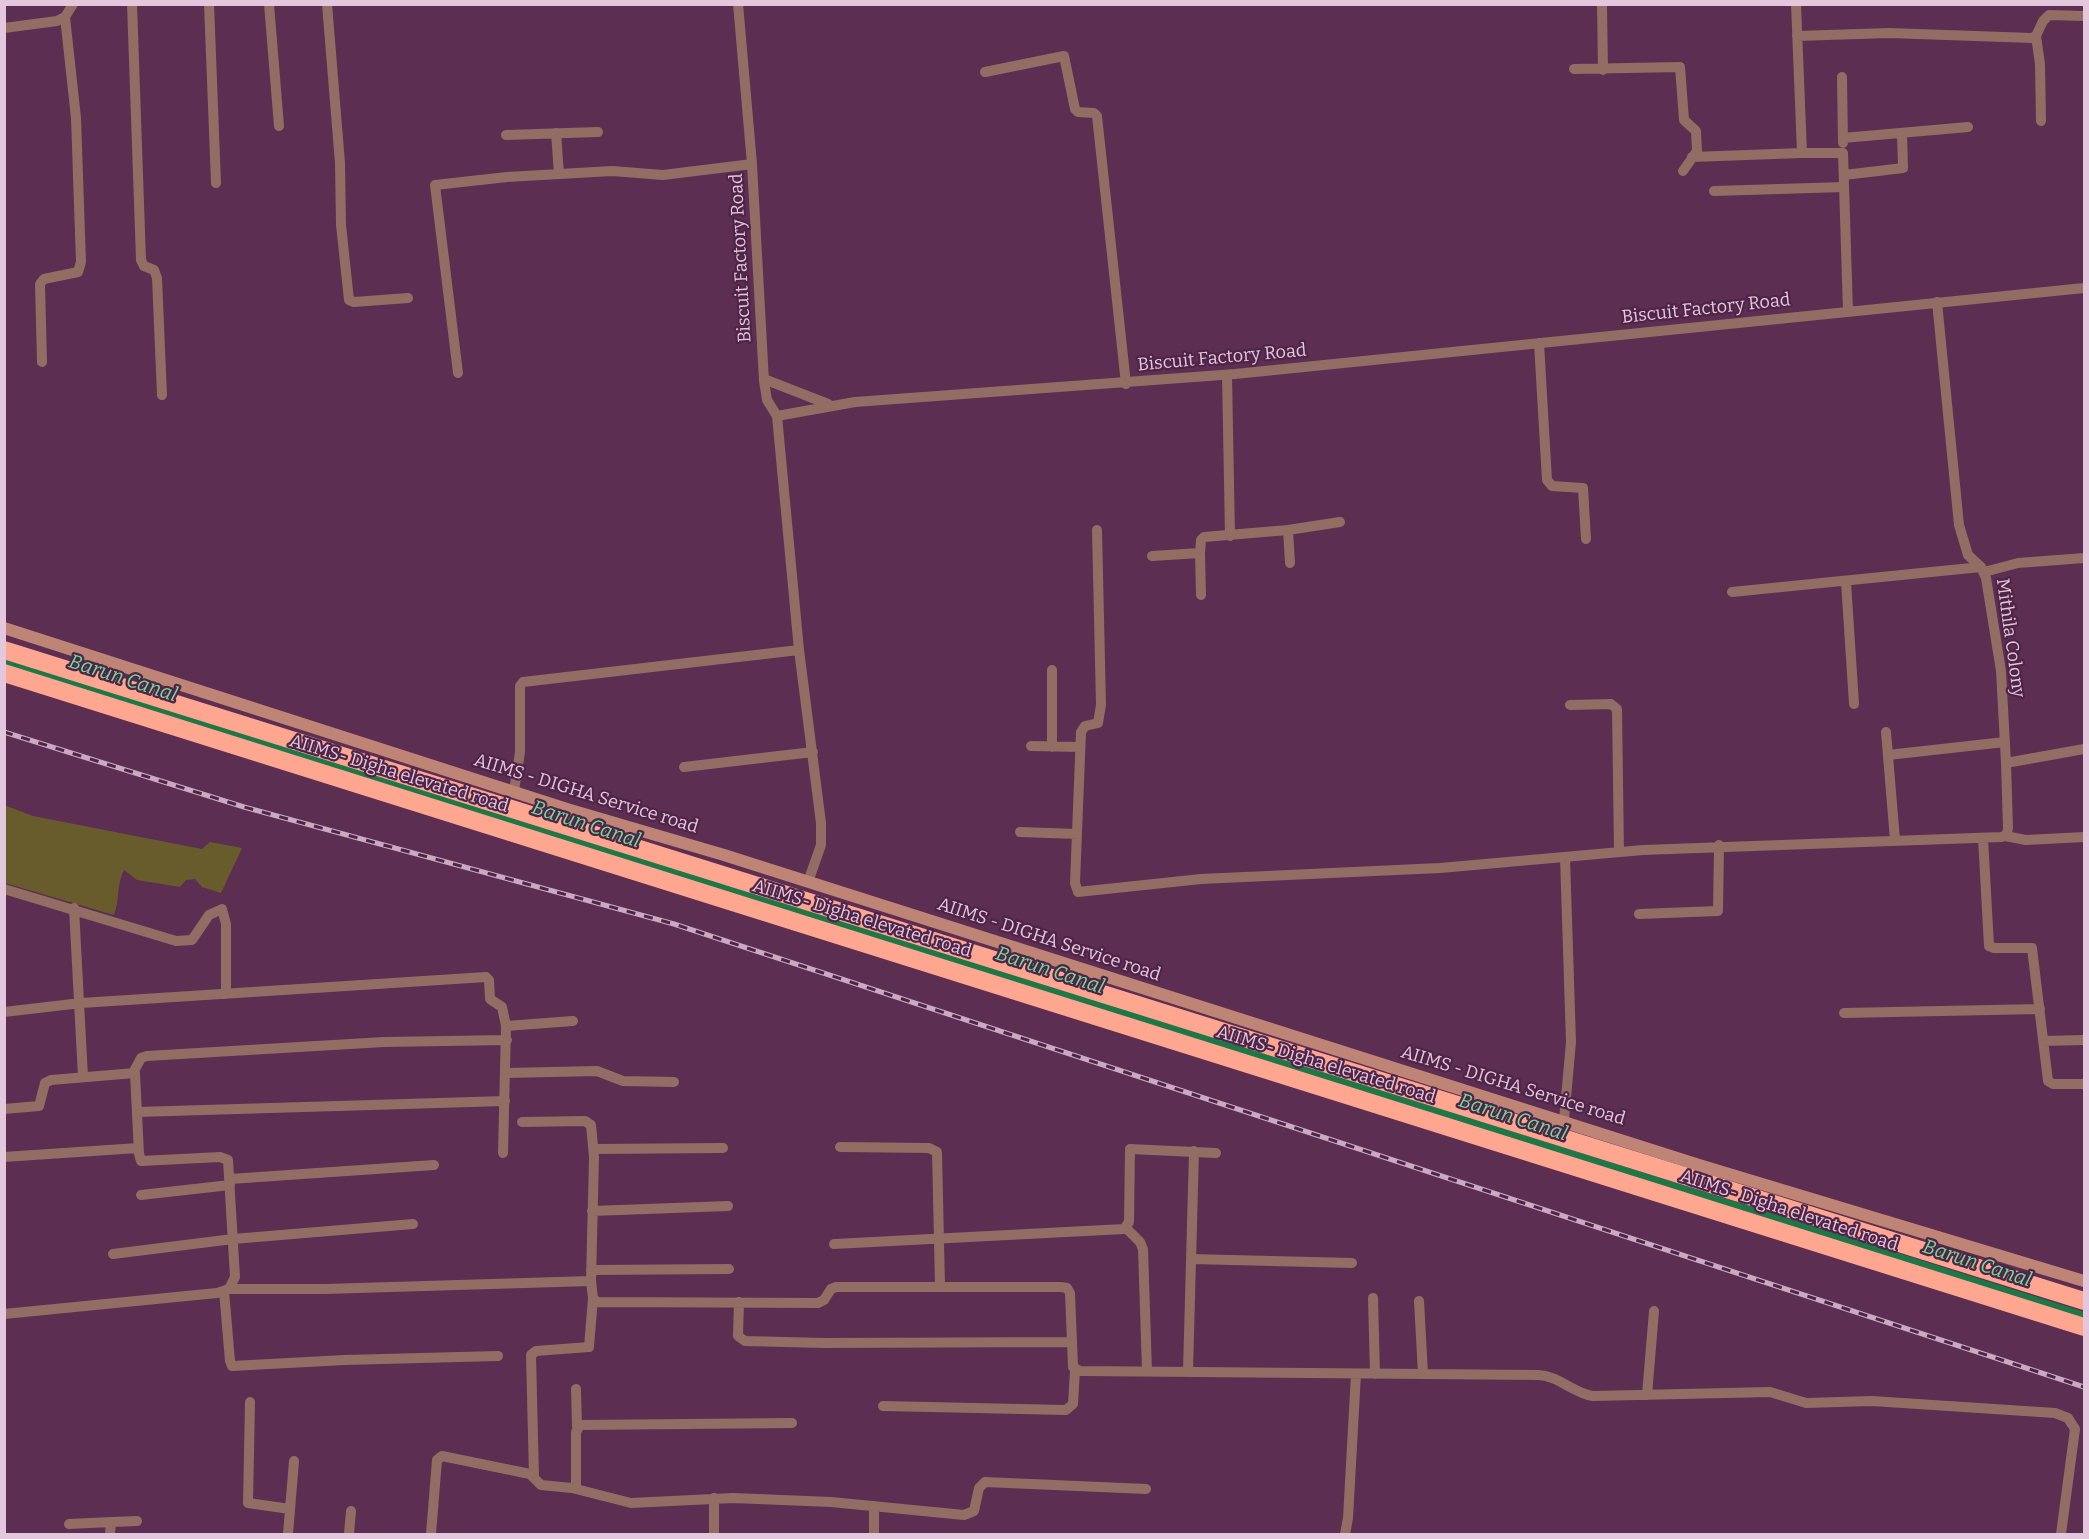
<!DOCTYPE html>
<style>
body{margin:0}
#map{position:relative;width:2089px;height:1539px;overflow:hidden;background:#5b2e52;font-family:Bitter,serif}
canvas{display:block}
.frame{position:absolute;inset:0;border:6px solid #e3c7dc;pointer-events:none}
</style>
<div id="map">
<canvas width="2089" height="1539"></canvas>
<div class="frame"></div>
</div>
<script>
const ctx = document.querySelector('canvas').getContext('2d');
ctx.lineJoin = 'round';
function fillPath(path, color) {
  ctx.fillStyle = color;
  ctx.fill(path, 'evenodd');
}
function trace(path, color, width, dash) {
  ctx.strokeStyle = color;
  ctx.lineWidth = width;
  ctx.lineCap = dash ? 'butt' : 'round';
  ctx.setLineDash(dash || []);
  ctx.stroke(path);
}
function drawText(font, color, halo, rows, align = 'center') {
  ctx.font = font + ' Bitter,serif';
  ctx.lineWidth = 4.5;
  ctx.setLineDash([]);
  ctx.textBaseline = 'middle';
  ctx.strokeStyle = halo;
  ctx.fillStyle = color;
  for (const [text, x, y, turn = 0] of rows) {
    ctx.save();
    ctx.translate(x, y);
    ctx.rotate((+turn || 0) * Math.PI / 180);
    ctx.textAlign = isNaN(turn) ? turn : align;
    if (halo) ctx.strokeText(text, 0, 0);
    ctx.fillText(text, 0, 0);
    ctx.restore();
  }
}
fillPath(new Path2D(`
 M4 805 33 816 202 849 210 842 242 848 221 893 202 887 195 879 186 880 180 887 137 880 124 870C116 886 120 899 114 915L5 883Z`), '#685c2d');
trace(new Path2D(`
 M4 660 2084 1317`), '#1f7647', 10);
trace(new Path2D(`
 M132 4 141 260 144 266 154 270 157 278 162 395
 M209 4 216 183
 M269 4 279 126
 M327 4 340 163 341 225 349 300 354 302 408 298
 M738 4 752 164 764 381 767 400 777 416 855 402 1235 374 2084 288
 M1602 4 1603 70
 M1796 4 1802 153H1843L1848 312
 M4 28 57 21 65 17 73 4
 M1797 36 1889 33 2032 38 2036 36 2043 21 2049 15 2084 16
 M2036 36 2040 64 2041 121
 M1574 69 1680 67 1684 120 1696 131 1697 151 1683 171
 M985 72 1064 56 1075 109 1078 112 1094 113 1097 116 1126 384
 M1842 77 1843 143
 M556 133 559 174
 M506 135 598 132
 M1843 138 1968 127
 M1692 157 1802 153
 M1844 175 1903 168 1902 133
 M1714 191 1844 187
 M1937 302 1959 525 1968 555 1981 567 1986 578 2001 671 2006 763 2084 749
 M1539 343 1547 480 1552 486 1583 488 1586 539
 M42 362 40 284 44 279 78 272 81 262 76 118 65 17
 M458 373 435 185 507 177 612 171 663 175 752 164
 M1227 375 1230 536
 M764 379 828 404
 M777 416 799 650 821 823V845L808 882
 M1097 530 1101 705 1098 723 1085 726 1081 732 1075 883 1078 892 1201 879 1440 868 1643 850 2002 837 2007 834 2008 828 2006 763
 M1288 530 1340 522
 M1200 553 1201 595
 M1152 556 1200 553 1201 540 1204 537 1288 530 1290 563
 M1984 572 2018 563 2084 558
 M1846 582 1854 704
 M1732 592 1981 567
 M1052 670V747
 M1570 705 1611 704 1617 709 1619 852
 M1886 732 1895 840
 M1031 746 1080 747
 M1888 755 2005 742
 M684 767 813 752
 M514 791 520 752V686L523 682 799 650
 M1020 832 1077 834
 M2005 836 2026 840 2084 837
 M1983 838 1989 946 1994 948H2032L2048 1081 2053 1084H2084
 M4 889 176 941 192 940 209 915 222 909 226 924V994
 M74 908 83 1077
 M1639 914 1718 911 1719 845
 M4 1012 81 1003 486 977 489 980 490 999 502 1007 506 1026 503 1153
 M1844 1013 2040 1009
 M506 1026 573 1021
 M2043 1041 2084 1040
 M133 1073 141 1058 147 1056 384 1042 507 1040
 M506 1073 597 1071 623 1081 674 1082
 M4 1109 39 1106 45 1083 51 1080 135 1073 139 1154 141 1161 220 1157 228 1160 235 1277 229 1289 217 1293 4 1314
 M137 1112 505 1101
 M1564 1120 1571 1042 1565 857
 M522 1122 585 1121 591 1125 594 1157 591 1281 593 1298 597 1302 818 1303 824 1300 831 1289 836 1287H1061L1067 1288 1070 1293 1073 1367 1080 1371 1539 1375C1559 1376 1573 1393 1593 1396L1770 1392 1806 1403 1872 1401 2055 1413 2068 1418 2075 1429 2061 1534
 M840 1147 929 1148 937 1152 940 1286
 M594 1149 723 1148
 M4 1157 138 1148
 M230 1179 434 1165
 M141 1195 230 1185
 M592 1211 728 1206
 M1126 1228 1140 1242 1143 1249 1147 1371
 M834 1244 1124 1229 1129 1222 1130 1149 1216 1153
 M113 1254 233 1239 413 1224
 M1191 1259 1352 1263
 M591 1270 729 1269
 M229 1289H325L591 1281
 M224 1291 230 1361 232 1366 344 1360 498 1356
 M1373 1298 1375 1374
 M1419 1301 1423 1374
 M739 1302 738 1336 745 1341 824 1343 1072 1342
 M1188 1371 1194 1151
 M576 1389 577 1426
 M1647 1395 1654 1311
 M250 1402 248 1503 290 1509
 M883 1406 1066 1410 1073 1404 1075 1370
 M534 1477 531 1355 536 1351 589 1347 593 1298
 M576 1489V1432L580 1425 792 1423
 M874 1506V1534
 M111 1522 137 1521
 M69 1524 111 1522 110 1534
 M288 1534 294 1461
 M349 1534 351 1511
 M431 1534 437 1460 442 1456 530 1474 541 1485 572 1488 631 1503 733 1498 831 1502 964 1515 974 1511 979 1488 985 1482 1146 1489
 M714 1534V1498
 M1345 1534 1348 1518 1356 1374`), '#916d63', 10);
trace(new Path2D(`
 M4 628 567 809 724 855 1699 1165 2084 1281`), '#be8475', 12);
trace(new Path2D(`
 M4 650 2084 1301
 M4 673 2084 1327`), '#fea68f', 18);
const rail = new Path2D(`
 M4 732 244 807 674 924 2084 1387`);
trace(rail, '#caaac2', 5);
trace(rail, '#4f2447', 3, [9]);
drawText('18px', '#e3c7dc', '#4f2447', [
 ["Biscuit Factory Road",741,258,-93],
 ["Biscuit Factory Road",1706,309,-6],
 ["Biscuit Factory Road",1222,358,-5],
 ["Mithila Colony",2010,638,82],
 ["AIIMS- Digha elevated road",399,774,17],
 ["AIIMS - DIGHA Service road",586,794,17],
 ["AIIMS- Digha elevated road",862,919,17],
 ["AIIMS - DIGHA Service road",1049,940,18],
 ["AIIMS- Digha elevated road",1326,1065,17],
 ["AIIMS - DIGHA Service road",1513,1086,17],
 ["AIIMS- Digha elevated road",1789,1211,18]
]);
drawText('italic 20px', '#6edc99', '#4f2447', [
 ["Barun Canal",123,679,18],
 ["Barun Canal",586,825,18],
 ["Barun Canal",1050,971,18],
 ["Barun Canal",1513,1118,18],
 ["Barun Canal",1977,1264,18]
]);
</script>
